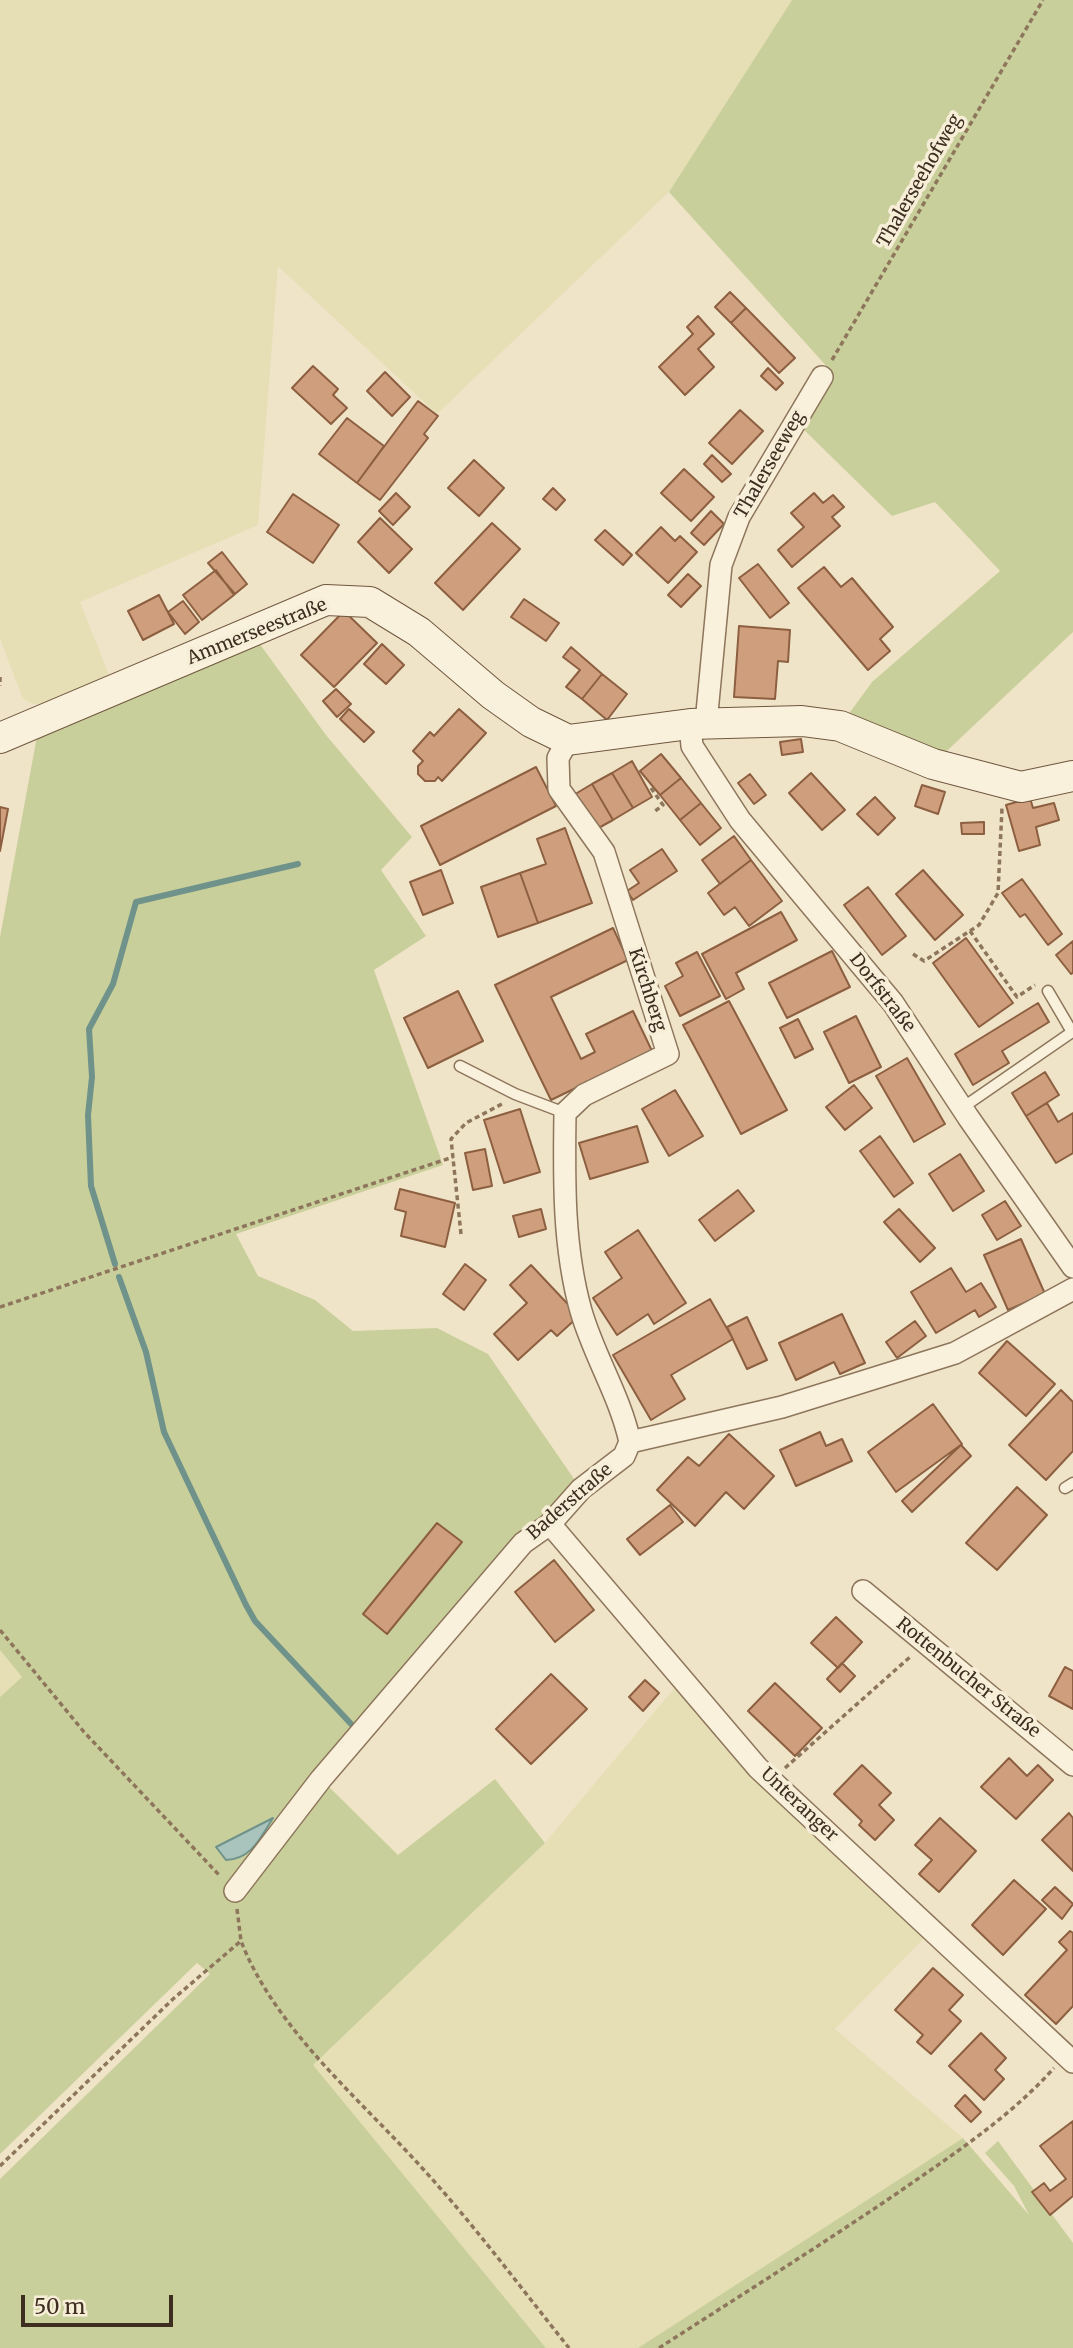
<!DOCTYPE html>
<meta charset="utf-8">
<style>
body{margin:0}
#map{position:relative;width:1073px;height:2348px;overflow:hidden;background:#f0e4c8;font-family:Merriweather,serif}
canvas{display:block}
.scale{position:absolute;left:21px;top:2295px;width:152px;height:32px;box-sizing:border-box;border:4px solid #3d2e20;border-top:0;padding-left:9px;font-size:21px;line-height:24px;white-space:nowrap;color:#3d2e20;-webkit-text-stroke:5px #f7eed8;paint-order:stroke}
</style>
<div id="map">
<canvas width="1073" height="2348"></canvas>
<div class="scale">50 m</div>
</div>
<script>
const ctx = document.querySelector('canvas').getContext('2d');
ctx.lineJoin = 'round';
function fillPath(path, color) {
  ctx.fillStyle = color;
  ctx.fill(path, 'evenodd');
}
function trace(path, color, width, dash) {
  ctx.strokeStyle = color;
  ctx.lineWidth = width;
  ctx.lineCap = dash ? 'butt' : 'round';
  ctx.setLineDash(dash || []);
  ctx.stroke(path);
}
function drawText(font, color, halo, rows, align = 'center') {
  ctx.font = font + ' Merriweather,serif';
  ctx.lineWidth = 7;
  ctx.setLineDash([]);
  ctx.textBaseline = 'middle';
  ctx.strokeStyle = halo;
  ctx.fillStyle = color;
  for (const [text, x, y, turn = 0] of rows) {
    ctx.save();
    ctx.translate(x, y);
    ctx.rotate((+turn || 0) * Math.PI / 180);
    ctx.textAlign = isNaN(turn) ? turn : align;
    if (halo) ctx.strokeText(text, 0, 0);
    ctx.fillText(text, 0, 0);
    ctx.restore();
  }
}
fillPath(new Path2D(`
 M0 0H792L669 192 437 414 278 266 258 525 80 602 109 675 49 703 33 704 23 699 0 639Z
 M0 1650 22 1677 0 1697Z
 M682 1679 932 1930 835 2029 963 2138 638 2348H546L312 2065 545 1843Z`), '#e6deb5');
fillPath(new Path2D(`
 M792 0H1073V632L933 764 840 726 872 682 1000 571 935 502 892 516 799 425 830 370 669 192Z
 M259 643 326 735 412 837 381 870 426 936 374 970 443 1165 236 1234 258 1276 315 1300 353 1331 437 1328 488 1354 581 1489 321 1779 398 1855 495 1779 545 1843 313 2065 546 2348H0V2179L210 1974 197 1963 0 2154V1697L22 1677 0 1650V937L37 736Z
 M963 2138 1029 2215 1014 2186 985 2153 998 2141 1073 2243V2348H638Z`), '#c9cf9b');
const water = new Path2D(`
 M273 1818C260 1838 252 1859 226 1860L216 1847Z`);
fillPath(water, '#a9c4bc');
trace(water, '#6f938a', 2);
trace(new Path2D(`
 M115 1264 91 1186 88 1115 92 1077 89 1029 113 984 136 902 298 864
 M119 1277 146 1352 164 1432 246 1605 255 1621 353 1726`), '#6f938a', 6);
const building = new Path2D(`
 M730 292 746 308 731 323 715 307Z
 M746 308 795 358 779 373 731 323Z
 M698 316 714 334 698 349 714 367 685 395 659 367 693 334 687 327Z
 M313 366 338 389 333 395 347 408 331 424 292 388Z
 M768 368 783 383 776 390 761 376Z
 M385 372 410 397 392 416 367 391Z
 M418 401 438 416 424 434 428 438 380 500 357 483Z
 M740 410 763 431 732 464 709 443Z
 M347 418 384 446 357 483 319 454Z
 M712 455 731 474 722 482 704 464Z
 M474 460 504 488 479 516 448 488Z
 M684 469 714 497 691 521 661 493Z
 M553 488 565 500 556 510 543 499Z
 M396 493 410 507 393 525 379 511Z
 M814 493 823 503 833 495 844 507 832 517 840 526 792 567 778 550 804 527 791 513Z
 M293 494 339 525 313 563 267 532Z
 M711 511 724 524 704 545 691 533Z
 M380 518 412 549 389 573 358 542Z
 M492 523 520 549 463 610 435 583Z
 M661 527 675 541 680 536 697 552 668 583 636 553Z
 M605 530 632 555 623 565 595 540Z
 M222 552 247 584 235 594 208 563Z
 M758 564 789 603 770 618 739 578Z
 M824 567 841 587 852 578 893 627 880 639 890 651 868 670 798 588Z
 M216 570 234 595 202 620 183 595Z
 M688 574 701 586 681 607 668 595Z
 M159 595 174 624 143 640 128 611Z
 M524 599 559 623 546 641 511 617Z
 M183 601 199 622 185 634 168 612Z
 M344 611 377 643 334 687 301 655Z
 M739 626 790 630 788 662 778 661 775 699 734 697Z
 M382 644 404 665 386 684 364 664Z
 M571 647 602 674 582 699 566 687 580 670 563 657Z
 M602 674 627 694 607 720 582 699Z
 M336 689 351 704 337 717 323 701Z
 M349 709 374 732 364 742 340 719Z
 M459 709 486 733 442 781 438 777 435 781H425L418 774V766L423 761 413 751 430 732 434 736Z
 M801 739 803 752 782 755 780 742Z
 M661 754 681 778 660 795 640 771Z
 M632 761 652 797 633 808 612 773Z
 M536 767 556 806 440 865 421 826Z
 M612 773 633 808 613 820 592 784Z
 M811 773 845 810 822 830 789 793Z
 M750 774 766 795 754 804 738 783Z
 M681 778 701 803 680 820 660 795Z
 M592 784 613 820 593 831 572 796Z
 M922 785 945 792 938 814 915 806Z
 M875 797 895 818 878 835 857 814Z
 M1030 798 1033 808 1054 803 1059 820 1036 827 1040 845 1019 851 1006 805Z
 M701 803 721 828 700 845 680 820Z
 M0 807 8 809 0 851Z
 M984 822V834H962L961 823Z
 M565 828 592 903 538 923 520 873 546 864 537 839Z
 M734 836 751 860 720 884 702 860Z
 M662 849 677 871 633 900 627 891 639 883 630 870Z
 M751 860 782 901 749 926 735 907 724 915 708 893Z
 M441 870 453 903 423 915 410 882Z
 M923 870 963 915 935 940 896 894Z
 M520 873 538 923 498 937 481 887Z
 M1022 879 1062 934 1048 945 1025 914 1020 917 1002 893Z
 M868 887 906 936 882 955 844 905Z
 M781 912 797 940 736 973 744 989 726 999 702 954Z
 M613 928 628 960 551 997 581 1059 595 1052 586 1034 633 1011 652 1051 551 1100 495 985Z
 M966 938 1013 1003 979 1027 933 963Z
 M1073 941V973L1071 974 1056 955Z
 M832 951 850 987 787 1018 769 983Z
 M697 952 720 996 680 1016 665 986 683 976 676 963Z
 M458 991 483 1041 428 1068 404 1018Z
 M729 1001 787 1110 741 1134 683 1025Z
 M1038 1003 1049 1022 1002 1051 1009 1063 973 1085 955 1054Z
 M856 1016 881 1067 849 1083 824 1032Z
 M798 1019 813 1049 795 1058 780 1028Z
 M907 1058 945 1124 914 1142 876 1076Z
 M1045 1072 1059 1095 1026 1116 1012 1093Z
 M854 1085 872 1108 845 1130 826 1107Z
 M675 1090 703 1136 669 1156 642 1109Z
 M1047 1103 1058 1122 1073 1113V1153L1056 1163 1026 1116Z
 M520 1109 540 1172 504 1183 484 1120Z
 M637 1126 648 1162 590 1179 579 1143Z
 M880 1136 913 1183 894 1197 860 1151Z
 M485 1149 492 1186 473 1190 465 1153Z
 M960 1154 984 1191 953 1211 929 1174Z
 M400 1189 455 1203 445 1247 401 1236 406 1212 395 1209Z
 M738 1190 754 1211 715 1241 699 1220Z
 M1005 1201 1021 1226 997 1240 982 1215Z
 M541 1209 546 1229 519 1237 513 1216Z
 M899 1209 935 1248 920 1262 884 1222Z
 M638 1230 686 1303 654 1324 648 1314 617 1335 593 1298 622 1278 605 1252Z
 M1021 1239 1045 1294 1008 1310 984 1255Z
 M465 1264 486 1280 464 1310 443 1294Z
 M531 1265 579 1316 557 1336 551 1330 518 1360 494 1334 527 1303 510 1285Z
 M951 1268 966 1292 981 1283 996 1307 979 1317 975 1310 936 1333 911 1292Z
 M710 1299 733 1339 671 1375 685 1399 651 1420 613 1355Z
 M842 1314 865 1363 840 1374 834 1362 796 1380 779 1343Z
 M747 1317 767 1360 747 1369 727 1327Z
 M915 1321 926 1336 897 1358 886 1342Z
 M1007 1341 1055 1384 1026 1416 979 1373Z
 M1061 1390 1073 1402V1451L1046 1480 1009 1445Z
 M933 1404 962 1444 896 1492 868 1452Z
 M820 1432 826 1446 842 1439 852 1461 796 1486 780 1450Z
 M729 1434 774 1476 744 1509 726 1492 695 1526 657 1490 688 1457 699 1466Z
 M961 1445 971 1456 912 1512 902 1501Z
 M1017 1487 1047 1515 997 1570 966 1543Z
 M670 1505 683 1522 640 1555 627 1539Z
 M437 1523 462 1542 387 1634 363 1614Z
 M554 1560 594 1610 555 1642 515 1592Z
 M836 1617 862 1642 838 1668 811 1643Z
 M842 1663 855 1676 840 1692 827 1679Z
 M1065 1667 1073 1671V1709L1049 1696Z
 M551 1674 587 1709 531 1764 496 1729Z
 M645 1680 659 1693 643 1711 629 1697Z
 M775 1683 822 1728 795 1756 748 1711Z
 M1009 1758 1027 1776 1038 1765 1053 1780 1016 1819 981 1787Z
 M862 1765 891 1793 879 1805 894 1820 875 1840 859 1825 862 1821 834 1794Z
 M1069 1813 1073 1818V1871L1042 1840Z
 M940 1818 976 1851 939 1892 919 1874 932 1860 915 1845Z
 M1014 1880 1046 1909 1003 1955 972 1925Z
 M1055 1887 1073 1904 1062 1919 1042 1900Z
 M1070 1931 1073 1933V2006L1056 2024 1025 1995 1067 1950 1059 1942Z
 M933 1968 963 1995 949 2010 961 2021 931 2054 917 2042 923 2035 895 2010Z
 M981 2033 1006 2058 995 2070 1004 2079 984 2100 949 2066Z
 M965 2095 981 2112 971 2122 955 2106Z
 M1073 2121V2196L1050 2215 1032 2192 1044 2183 1050 2191 1066 2179 1040 2146Z`);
fillPath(building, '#cf9f7d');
trace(building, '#8d5f41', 2);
const lane = new Path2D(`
 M460 1066 515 1094 565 1113
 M962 1108 1072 1032 1048 991
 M1065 1488 1073 1483`);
const street = new Path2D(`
 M706 723 721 565 739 517 822 377
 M690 724 692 746 740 820 893 1003 968 1117 1073 1267
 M568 740 558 758 559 789 604 852 668 1054 584 1095 565 1113C564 1179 563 1247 581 1311 594 1356 620 1396 630 1442
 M630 1442 782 1407 955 1353 1073 1289
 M550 1524 758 1768 1073 2062
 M863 1591 1073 1765
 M235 1891 321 1779 523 1543 550 1524 581 1489 624 1456 630 1442`);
const secondary = new Path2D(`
 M0 738 326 600 370 602 419 632 493 695 531 722 568 740 690 724 802 721 840 726 933 764 1021 787 1073 776`);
trace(lane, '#8d765c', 13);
trace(street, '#8d765c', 24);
trace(secondary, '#6f573f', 32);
trace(new Path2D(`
 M832 360 1043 0
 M0 677V686
 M651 788 663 805 654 812
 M970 931 1017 997 1035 985
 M913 954 924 961 979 925 998 893 1002 808
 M461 1234 451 1139 466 1123 502 1104
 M0 1307 453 1157
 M0 1630 84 1732 220 1876
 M785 1768 910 1657
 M237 1909 241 1941
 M0 2166 173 1999 241 1941C275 2029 361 2100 423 2169 475 2226 521 2288 569 2348
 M659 2348C738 2297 818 2247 896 2194 952 2155 1008 2119 1054 2068`), '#8d765c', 3.5, [5, 3.5]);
trace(lane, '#faf1dc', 10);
trace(street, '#faf1dc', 21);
trace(secondary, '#faf1dc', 30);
drawText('18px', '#3d2e20', '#f7eed8', [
 ["Thalerseehofweg",920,181,-60],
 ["Thalerseeweg",770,465,-60],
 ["Ammerseestraße",257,632,-22],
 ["Kirchberg",647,990,72],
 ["Dorfstraße",882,993,52],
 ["Baderstraße",570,1502,-41],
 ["Rottenbucher Straße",968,1678,39],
 ["Unteranger",799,1805,43]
]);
</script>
